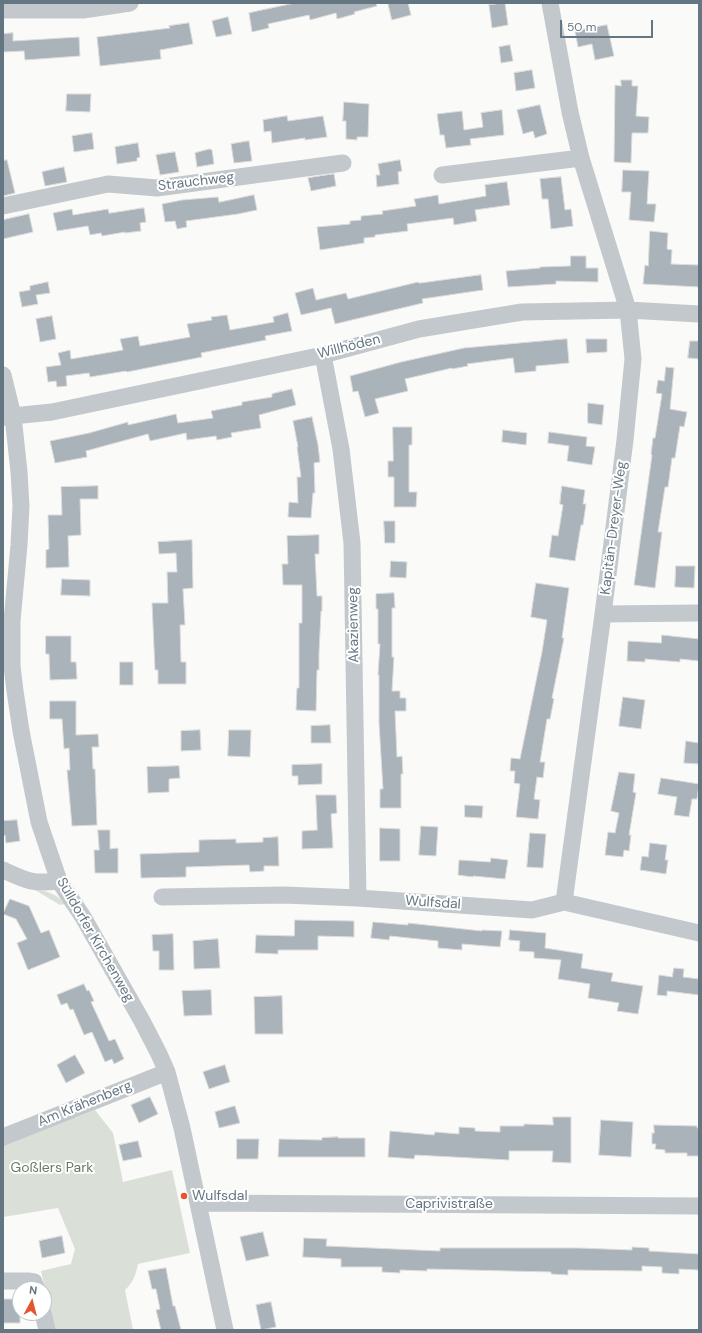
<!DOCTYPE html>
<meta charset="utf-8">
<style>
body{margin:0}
#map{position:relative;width:702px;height:1333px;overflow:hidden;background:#fafaf8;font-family:"DM Sans",sans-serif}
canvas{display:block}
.frame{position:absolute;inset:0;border:4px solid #657683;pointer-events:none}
.north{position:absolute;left:12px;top:1281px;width:40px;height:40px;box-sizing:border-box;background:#fff;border:1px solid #c1c8cd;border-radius:50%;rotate:7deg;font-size:11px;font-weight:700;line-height:16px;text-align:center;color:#657683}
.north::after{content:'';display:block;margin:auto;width:14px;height:18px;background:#e4572e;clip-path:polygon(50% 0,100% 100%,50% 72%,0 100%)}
.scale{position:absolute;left:560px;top:20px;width:93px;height:18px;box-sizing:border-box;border:2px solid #657683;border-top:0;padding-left:5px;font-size:12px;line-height:14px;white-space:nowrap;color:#657683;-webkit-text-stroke:3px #fff;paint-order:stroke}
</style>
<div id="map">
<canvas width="702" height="1333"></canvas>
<div class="frame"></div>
<div class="north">N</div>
<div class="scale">50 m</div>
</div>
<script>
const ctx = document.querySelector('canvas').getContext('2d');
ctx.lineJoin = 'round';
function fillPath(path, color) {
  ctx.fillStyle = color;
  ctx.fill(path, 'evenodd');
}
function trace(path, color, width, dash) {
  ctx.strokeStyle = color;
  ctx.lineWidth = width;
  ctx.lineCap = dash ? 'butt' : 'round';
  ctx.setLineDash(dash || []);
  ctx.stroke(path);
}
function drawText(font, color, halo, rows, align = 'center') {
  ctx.font = font + ' "DM Sans",sans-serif';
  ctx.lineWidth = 4;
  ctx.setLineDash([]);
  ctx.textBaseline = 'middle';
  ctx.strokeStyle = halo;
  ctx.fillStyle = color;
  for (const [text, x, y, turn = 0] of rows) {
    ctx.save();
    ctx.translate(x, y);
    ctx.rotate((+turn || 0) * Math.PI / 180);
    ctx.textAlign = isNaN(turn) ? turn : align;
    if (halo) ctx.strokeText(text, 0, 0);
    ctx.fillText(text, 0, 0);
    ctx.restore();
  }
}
fillPath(new Path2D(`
 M35 890C47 890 58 895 65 904L60 905Z
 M95 1110 113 1133 123 1182 172 1170 190 1253 138 1264C136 1274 133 1283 125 1290L133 1330H55L41 1271 71 1264 75 1249 58 1208 3 1217V1144L74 1115 75 1118Z`), '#dadfd7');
const building = new Path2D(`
 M295 3H376L377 6 354 12 355 14 337 19 336 13 310 20 309 15 268 24 269 28 252 32 249 13Z
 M388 3H408L411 15 392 20Z
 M505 3 508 25 492 28 489 5Z
 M228 17 232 34 216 37 212 21Z
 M189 23 193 44 160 50 161 59 100 66 97 37 170 28 169 26Z
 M607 25 614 56 595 60 592 44 578 47 575 31Z
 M13 33V41L79 37 80 56 25 60 24 51 3 52V34Z
 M510 45 513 61 501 63 499 47Z
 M532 70 535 88 516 91 514 73Z
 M621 80H632V86H638L636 116 649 117 648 133H632L631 163 614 162 615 85 621 86Z
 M67 94H91L90 112 66 111Z
 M344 102 369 104 368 137H357V140L346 139V121H343Z
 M540 105 547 134 535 138 533 131 523 134 517 110Z
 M502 110 504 135 470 139 471 145 446 148 444 135H440L437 114 462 111 464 130 483 127 481 113Z
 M287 116 288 121 323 116 327 137 305 140V138L272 143 271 131 264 132 263 120Z
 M92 133 94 149 74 152 72 136Z
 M249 141 252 161 234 163 231 144Z
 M138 143 140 157 137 158V161L117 164 115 147Z
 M210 149 212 150 214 164 197 167 195 153Z
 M175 152 179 172 160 175 156 155Z
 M7 160 15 193 3 196V161Z
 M400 160 402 171 398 172 399 184 377 187 376 175H380L378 164Z
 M64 167 67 182 45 186 42 172Z
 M623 170 649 171 647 204H656L654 222 629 220 631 192H622Z
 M334 174 336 186 311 191 308 178Z
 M561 177 565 210 571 209 573 226 551 229 548 199H542L540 179Z
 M507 182 510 205 475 210 477 221 454 225 453 218 407 224 408 231 375 235V237L364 238V243L320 250 317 227 350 224V221L361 220V216L383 214 382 211 416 206 414 199 438 195 439 204 486 196 485 185Z
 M254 195 257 210 238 214 186 221 187 227 177 229 175 221 165 222 162 204 182 200 218 197 219 202Z
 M144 208 146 222 140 223 141 231 125 233V232L102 236 101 233 90 235 88 226 57 231 53 213 72 209 73 215 108 209 109 213Z
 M29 214 33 232 3 239V220Z
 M650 231 668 233 667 249 672 250 671 264 699 265V287L643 284 645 265 648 266Z
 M571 256H586V268H598V282L556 281V284L508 287 506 271 540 268V267L570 266Z
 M481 275 483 290 422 299 423 303 335 324 331 308 301 315 295 293 313 288 316 300 346 293 348 299 418 282 419 283Z
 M48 282 50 293 36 295 38 304 22 307 19 292 30 290V286Z
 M288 313 292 331 265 336 266 340 201 353 202 357 127 372 126 371 90 377 89 373 66 376 67 386 57 387 56 381 48 382 46 367 61 365 58 353 70 350 71 359 123 350 120 339 138 336 140 346 190 337 187 324 212 320 211 317 227 315 230 330 274 322 273 317Z
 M52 316 56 339 40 342 36 319Z
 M567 339 569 363 536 366V371L515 373 513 358 467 364 468 366 452 369V368L405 379 408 391 375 399 379 413 365 417 358 391 353 392 350 376 401 362 464 348Z
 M586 339H607V352L587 353Z
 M690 341H699V359L688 358Z
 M666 367 674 368 670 409 687 412 684 427 680 426 675 458H672L668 487H665L658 532H662L655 588 634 585 652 455 651 454 653 438H655L662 394 656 393 658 380 664 381Z
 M292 389 296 405 259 415 261 428 231 433 232 437 217 440 216 436 187 440 186 433 150 441 148 434 86 451 87 457 55 463 50 441 89 433 128 422V425L176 414 178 423 213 418 211 411 242 405V402L272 397V394Z
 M588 403 604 405 602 425 588 423Z
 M312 417 318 445 320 462 314 463 315 493H313L311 518 288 517 289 502 298 503 297 477H301L297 447H298L293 421Z
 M393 427H412V445H409V492H417L416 507H394V477H388V461H393Z
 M503 430 527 433 526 445 502 442Z
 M549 432 587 437 586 446 595 447 592 465 567 461 569 446 548 443Z
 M98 486V499H80L81 535 68 536 69 567 46 568V550L49 549 48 515H62L61 487Z
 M562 486 585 490 583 504H586L583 525H581L575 561 549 557 552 535 558 536 563 505 560 504Z
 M384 521H395V543H385Z
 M319 535V554H315L317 596H322V611H321L319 654V670H317L316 711 296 710 297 688H299V623H302V585H283L282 564H288L287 536Z
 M192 540 193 588 183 589 185 625H180L181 662H186V684H158V670H155L152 603H168L167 572H177L176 553 159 554 158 542Z
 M391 561 407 562 406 578 390 577Z
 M676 566H695L694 588 675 587Z
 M62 579 90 580V596L61 595Z
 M536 583 569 588 562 638H564L552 698 554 699 550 719H547L540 762H545L543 778 537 777 534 799 540 800 538 819 516 817 520 784 514 783 515 771H510L511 758 520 759 542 652 547 620 531 617Z
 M394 593 395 608H392V657H394L392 691H400V698H406V711H395L397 757 402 756 403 774H401V808H380V789H383L379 723V675H378L380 644H378V609H376V594Z
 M662 635 699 639V661L680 659V662L645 659V662L627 661 628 641 661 643Z
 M46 636H71V662H76L77 679 50 680 49 654H46Z
 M120 662H133V685H120Z
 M623 697 645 700 641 729 619 726Z
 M50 701H76V735L98 734 99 747H92L93 769H95L97 825 72 826 67 770H70L69 748 64 749 62 719H50Z
 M330 725 331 743H311V726Z
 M200 730 201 750 181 751V731Z
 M229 730H251L250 757 228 756Z
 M686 741 699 743V764L684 763Z
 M322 764V784L298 785V776H292V765Z
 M179 766 180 778 169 779V792L148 793 147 767Z
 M619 772 635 774 633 792 636 793 629 835H631L629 851 624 850 623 857 605 855 608 832 615 833 619 813 611 811Z
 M661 778 699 784 697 799H692L689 817 674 815 677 797 658 794Z
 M316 795H336L337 813 331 814 333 848 302 849V831L317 830Z
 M465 805 483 806 482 818 465 817Z
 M17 820 20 841 6 843 5 835 3 836V821Z
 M421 826 438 827 436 856 419 855Z
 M380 828 400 829V861H380Z
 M98 830H110V849L118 848V873H95L94 850H99Z
 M530 833 546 834 543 868 527 867Z
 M278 837 279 866H264V871L250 872 249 865 186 867V877L141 878 140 854 199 852V840L236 839V843L263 842V838Z
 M650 843 667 845 665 860H668L666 874 640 870 642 856 648 857Z
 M491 858 508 860 505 879 473 876V877L458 875 459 860 490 862Z
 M10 899 29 906 41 933 49 930 60 957 28 970 17 943 27 939 16 919 3 914Z
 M295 920 354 921V937L318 936V950H278V954L255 953 256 935 294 936Z
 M373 922 408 925V923L482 931V930L502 931 500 947 462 944V950L438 948V941L390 936 389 940 371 938Z
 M510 930 546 933 545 948 583 954 581 968 613 973 611 981 643 986 638 1014 617 1011 619 1003 588 998 590 984 558 979 561 960 534 958V952L519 951 520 941 509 940Z
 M173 934 174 970H159V951H153L152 935Z
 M218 939 220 968 194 969 193 941Z
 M674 968 684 969 683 977 699 979V995L667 991V996L657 995 659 975 672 977Z
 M84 984 87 991 89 990 94 1001 91 1002 109 1041 115 1039 124 1059 114 1064 112 1059 105 1062 92 1032 84 1035 73 1009 70 1010 67 1003 61 1005 57 995Z
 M211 990 212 1015 184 1016 182 991Z
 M282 996 283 1034H255L254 997Z
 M75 1055 85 1073 66 1083 57 1065Z
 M225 1065 230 1082 209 1089 203 1072Z
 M150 1097 158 1114 139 1123 131 1105Z
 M235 1106 240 1123 219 1128 215 1112Z
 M553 1117H571V1163L552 1162 553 1151H509V1160L415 1155 414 1159 388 1157 390 1131 434 1135 435 1132 459 1134V1127L475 1128V1131L500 1132V1126H524V1124L553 1125Z
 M601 1120 633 1122 631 1157 599 1155Z
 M654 1125 697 1126V1128H699V1156H687V1153H665V1150L655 1149 656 1144H652V1133H654Z
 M338 1137V1138H365V1157H278L279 1139 322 1140V1138Z
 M237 1139H259L258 1159H237Z
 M138 1141 142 1157 123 1161 119 1145Z
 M263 1232 269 1256 246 1261 240 1237Z
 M62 1236 65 1253 42 1258 39 1241Z
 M304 1238 327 1239 326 1246 440 1251V1248H579L632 1250V1247L649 1248V1251L699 1254V1270L679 1269V1274L662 1273V1267L642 1266V1271L568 1270V1275L551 1274V1272L427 1269V1271L400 1270V1273L382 1272V1267H341V1259L303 1257Z
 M166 1268 173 1306H175L181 1330H161L156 1310 160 1309 156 1289H152L148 1271Z
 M3 1299H17V1306H20V1323H3Z
 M271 1302 276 1327 261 1330 256 1305Z`);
fillPath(building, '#aab3b9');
trace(building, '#dcdcda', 1);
trace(new Path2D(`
 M550 3 570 112 581 158 628 310 633 359 625 440 603 614 564 902
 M3 10H83L130 3
 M442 175 581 158
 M3 206 108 184 157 188 343 163
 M323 355 341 449 352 543 358 898
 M3 375 13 416 19 472 21 506 19 545 12 621V666L15 691 21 731 39 822 59 881 83 917 142 1021 159 1054 167 1072 182 1128 225 1330
 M3 417 52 412 323 355 419 329 522 312 628 310 699 314
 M603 614 699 613
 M3 870C27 881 32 884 59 881
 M162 897 284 895 358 898 532 910 564 902 699 933
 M3 1137 167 1072
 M199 1203 699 1206
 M3 1281H28L34 1282 37 1289
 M43 1313 47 1330`), '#c3c8cc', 17);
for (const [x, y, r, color] of [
 [184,1196,4,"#e4572e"]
]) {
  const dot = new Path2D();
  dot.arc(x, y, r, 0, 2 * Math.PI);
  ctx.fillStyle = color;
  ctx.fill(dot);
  trace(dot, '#fff', 1.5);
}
drawText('14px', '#657683', '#fff', [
 ["Strauchweg",196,182,-7],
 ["Willhöden",349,347,-14],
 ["Kapitän-Dreyer-Weg",614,528,-83],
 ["Akazienweg",354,625,-91],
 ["Wulfsdal",433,903,4],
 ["Sülldorfer Kirchenweg",95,940,60],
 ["Am Krähenberg",85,1104,-22],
 ["Caprivistraße",449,1204]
]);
drawText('14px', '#687a64', '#fff', [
 ["Goßlers Park",52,1168]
]);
drawText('14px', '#657683', '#fff', [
 ["Wulfsdal",192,1196]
], 'left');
</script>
